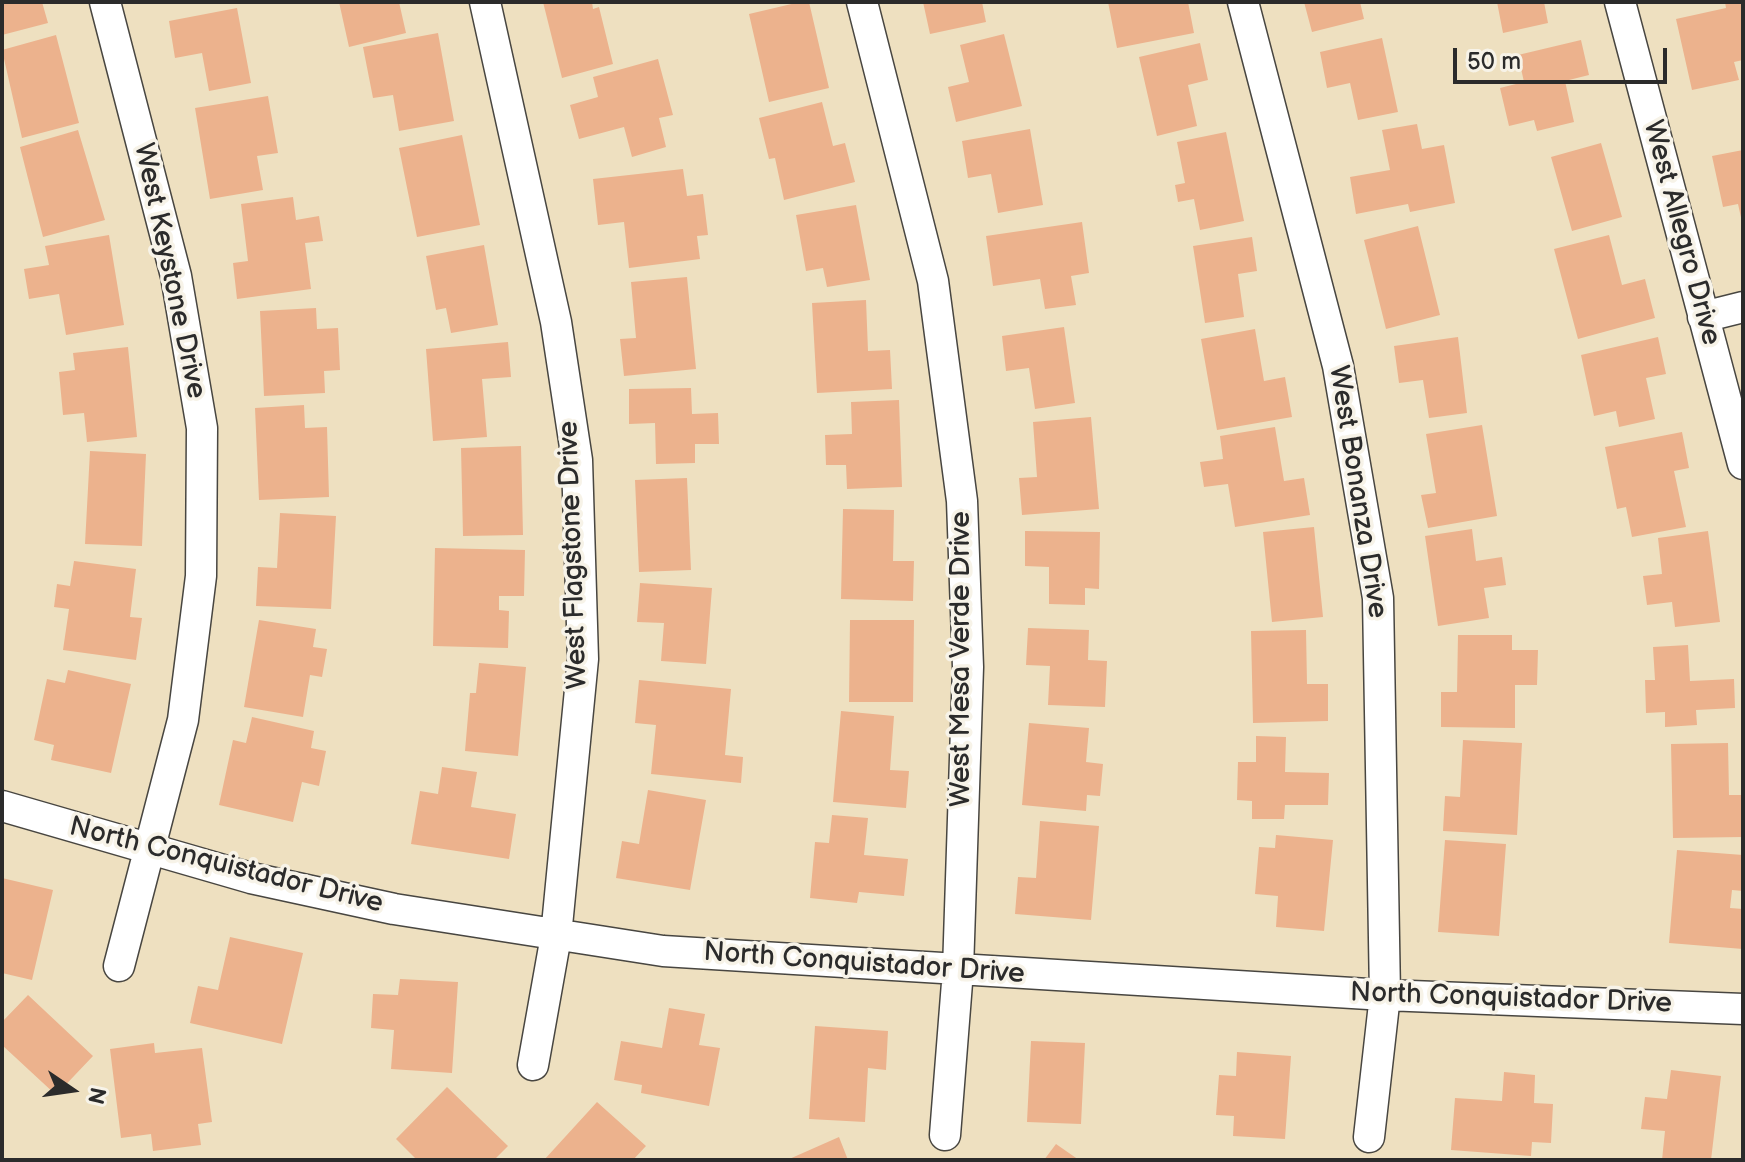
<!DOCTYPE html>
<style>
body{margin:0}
#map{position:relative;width:1745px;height:1162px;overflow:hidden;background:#eee0c0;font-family:"Balsamiq Sans",sans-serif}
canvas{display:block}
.frame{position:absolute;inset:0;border:4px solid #2b2b2b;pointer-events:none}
.north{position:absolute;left:32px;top:1050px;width:80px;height:80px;-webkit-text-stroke:6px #f7f3e8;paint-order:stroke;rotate:103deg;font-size:22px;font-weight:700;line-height:32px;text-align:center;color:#2b2b2b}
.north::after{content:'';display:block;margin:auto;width:28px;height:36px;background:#2b2b2b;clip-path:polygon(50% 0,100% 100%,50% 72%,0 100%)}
.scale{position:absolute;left:1453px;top:48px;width:214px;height:36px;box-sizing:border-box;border:4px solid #2b2b2b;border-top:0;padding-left:10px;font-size:24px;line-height:28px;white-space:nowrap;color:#2b2b2b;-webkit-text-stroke:6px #f7f3e8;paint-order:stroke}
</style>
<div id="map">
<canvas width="1745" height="1162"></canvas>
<div class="frame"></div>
<div class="north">N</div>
<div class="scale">50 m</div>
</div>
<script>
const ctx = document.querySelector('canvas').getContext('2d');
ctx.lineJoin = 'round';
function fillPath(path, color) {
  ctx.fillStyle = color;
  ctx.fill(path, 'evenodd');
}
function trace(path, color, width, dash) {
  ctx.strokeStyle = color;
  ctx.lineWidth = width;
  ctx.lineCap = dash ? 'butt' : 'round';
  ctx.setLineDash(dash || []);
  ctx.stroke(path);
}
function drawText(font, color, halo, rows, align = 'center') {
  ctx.font = font + ' "Balsamiq Sans",sans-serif';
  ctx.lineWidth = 7;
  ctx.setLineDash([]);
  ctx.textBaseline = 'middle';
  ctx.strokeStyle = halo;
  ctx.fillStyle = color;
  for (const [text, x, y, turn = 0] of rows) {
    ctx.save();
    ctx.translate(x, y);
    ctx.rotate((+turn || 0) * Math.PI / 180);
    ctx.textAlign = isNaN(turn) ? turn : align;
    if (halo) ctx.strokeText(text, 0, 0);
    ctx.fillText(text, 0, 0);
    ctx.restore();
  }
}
fillPath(new Path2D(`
 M2 2H42L48 23 2 35Z
 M339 2H399L406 33 349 47Z
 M543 2H592L593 9 599 7 613 64 562 78Z
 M800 2H809L829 88 769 102 749 14Z
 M923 2H982L986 22 930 34Z
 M1108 2H1188L1194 33 1117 48Z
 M1304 2H1360L1364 19 1312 32Z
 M1497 2H1544L1548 23 1503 33Z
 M1725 2H1743V60L1734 62 1739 80 1692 90 1676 19 1726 8Z
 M237 8 251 83 209 91 202 53 175 58 169 21Z
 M438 33 454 121 399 131 393 95 373 98 363 47Z
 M1004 34 1022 106 956 122 948 87 969 82 960 45Z
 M56 35 79 123 22 138 2 50Z
 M1382 38 1398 112 1358 120 1350 83 1327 88 1320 52Z
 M1581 40 1589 75 1565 81 1574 122 1537 131 1534 120 1509 126 1500 88 1524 82 1518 55Z
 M1200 43 1208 80 1188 85 1197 126 1157 136 1139 57Z
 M658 59 673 115 659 118 666 147 632 157 624 127 579 139 570 105 598 97 593 77Z
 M268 96 278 153 257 156 263 190 210 199 195 108Z
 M822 102 833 146 845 143 855 182 784 200 775 158 769 159 759 118Z
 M1417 124 1422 149 1444 145 1455 203 1410 212 1408 204 1356 214 1350 177 1390 170 1382 130Z
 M1030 129 1043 205 998 213 991 174 968 178 962 141Z
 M78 130 105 220 43 237 20 147Z
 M1226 132 1244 221 1200 230 1194 199 1178 202 1175 185 1185 183 1177 142Z
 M462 135 480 225 417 237 399 148Z
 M1601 143 1622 217 1572 231 1551 157Z
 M1743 150V222H1742L1738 204 1723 207 1712 156Z
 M683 169 687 196 703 194 708 235 697 236 700 259 629 268 624 222 598 225 593 179Z
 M293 197 296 220 319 216 323 241 305 243 311 289 237 299 233 263 248 261 241 204Z
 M856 205 870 280 827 287 823 268 806 271 796 215Z
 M1082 222 1089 273 1071 276 1076 305 1045 309 1040 279 993 286 986 236Z
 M1418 226 1440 315 1386 329 1364 240Z
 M109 235 124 325 66 335 59 294 29 299 24 269 49 265 45 246Z
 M1609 235 1622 285 1645 279 1655 318 1578 339 1554 249Z
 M1252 237 1257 271 1238 274 1244 317 1205 323 1193 246Z
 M484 245 498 325 451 333 446 308 436 310 426 256Z
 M687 277 696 369 624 376 620 339 636 338 631 282Z
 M866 300 868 351 890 350 892 389 817 393 812 303Z
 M316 308 317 329 338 328 340 370 324 371 325 393 264 396 260 311Z
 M1064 327 1075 403 1035 409 1029 368 1006 371 1002 336Z
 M1255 329 1264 381 1285 377 1292 417 1217 430 1201 339Z
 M1458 337 1467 413 1429 418 1423 380 1399 383 1394 346Z
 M1658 337 1666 374 1646 378 1655 419 1619 427 1616 411 1594 416 1581 355Z
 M508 342 511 377 482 379 487 437 433 441 426 349Z
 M128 347 137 437 87 442 84 413 63 415 59 372 75 370 73 353Z
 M691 388 692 414 718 413 719 444H695V463L656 464 655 423 629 424V389Z
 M899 400 902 487 847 489 846 465H826L825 435 852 434 851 402Z
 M304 405 305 428 327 427 329 497 259 500 255 408Z
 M1091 417 1099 509 1022 515 1019 478 1037 477 1033 422Z
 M1482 425 1497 516 1428 528 1421 495 1436 493 1426 434Z
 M1275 427 1284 481 1304 478 1310 515 1235 527 1228 484 1204 487 1200 462 1223 459 1220 436Z
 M1682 432 1689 468 1674 471 1686 527 1632 537 1626 507 1617 509 1605 447Z
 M521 446 523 535 463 536 461 448Z
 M90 451 146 454 142 546 85 544Z
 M687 478 691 570 639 572 635 480Z
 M843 509 894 510 893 561H914L913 601 841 599Z
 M280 513 336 516 331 609 256 606 258 567 277 568Z
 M1314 527 1323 617 1272 622 1263 532Z
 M1472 529 1476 561 1502 557 1506 585 1484 588 1489 618 1438 626 1425 536Z
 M1025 531 1100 532 1099 589 1085 588V605L1049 604V567L1025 566Z
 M1708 531 1720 622 1675 627 1672 602 1647 605 1643 576 1662 574 1658 538Z
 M435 548 525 550 524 596H499V610L509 611 508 648 433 646Z
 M74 561 136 569 130 617 142 618 136 660 63 650 69 609 54 607 57 584 70 586Z
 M640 583 712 588 706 664 661 661 664 623 637 622Z
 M259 620 316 629 313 647 327 649 322 677 310 675 303 717 244 707Z
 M850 620H914L913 702H849Z
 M1028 628 1089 630 1088 660 1107 661 1105 707 1048 705 1050 666 1026 665Z
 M1306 630 1307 684H1328V721L1253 723 1251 631Z
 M1458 635H1512V650H1538L1537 685H1515V728L1441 727V692H1457Z
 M1688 645 1690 681 1734 679 1735 708 1696 710 1697 725 1665 727V712L1646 713 1645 680H1655L1653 647Z
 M479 663 526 667 518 756 465 751 470 693H476Z
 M68 670 131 684 111 773 51 760 54 745 34 740 47 679 65 683Z
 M639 680 731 689 725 755 743 757 741 783 651 774 656 725 635 723Z
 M841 711 894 716 890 770 909 771 906 808 833 802Z
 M252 717 314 731 311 748 326 751 319 786 302 782 293 822 219 805 233 740 246 743Z
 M1029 723 1089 728 1086 762 1103 764 1100 796 1087 795 1086 811 1022 805Z
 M1256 736 1286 737 1285 772 1329 773 1328 805H1285L1284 819H1252V801L1237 800 1238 762H1256Z
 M1463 740 1522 743 1517 835 1443 831 1445 796 1460 797Z
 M1728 743 1729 795H1743V837L1673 838 1671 744Z
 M442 767 477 772 471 807 516 814 509 859 411 844 420 791 438 794Z
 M648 790 706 800 690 890 616 878 622 841 639 844Z
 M832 815 868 818 864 855 908 859 904 896 859 892 857 903 810 898 815 842 829 843Z
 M1040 821 1099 826 1091 920 1015 914 1018 877 1036 878Z
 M1276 835 1333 840 1324 931 1276 927 1278 896 1255 894 1259 847 1275 848Z
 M1445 840 1506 844 1499 936 1438 932Z
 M1677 850 1743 855V891L1732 890 1730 908 1743 909V949L1669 943Z
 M2 878 53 890 32 980 2 973Z
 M230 937 303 953 282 1044 190 1023 198 986 218 990Z
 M400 979 458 982 452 1073 391 1069 394 1030 371 1028 373 994 398 995Z
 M28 995 93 1056 56 1095 2 1045V1022Z
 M669 1008 705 1014 699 1045 720 1048 709 1106 641 1093 642 1085 614 1080 621 1041 662 1048Z
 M815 1026 888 1031 886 1070 868 1068 865 1122 809 1119Z
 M1031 1041 1085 1043 1081 1124 1027 1122Z
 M154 1043 155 1053 202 1048 212 1122 198 1124 201 1145 153 1151 151 1134 121 1138 110 1049Z
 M1237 1052 1291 1056 1285 1139 1233 1136 1234 1116 1216 1115 1219 1075 1236 1076Z
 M1671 1070 1721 1076 1711 1160H1662L1665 1131 1641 1129 1645 1097 1667 1099Z
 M1504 1072 1535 1075 1534 1103 1553 1104 1551 1143 1532 1142 1531 1156 1451 1150 1455 1098 1502 1101Z
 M447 1087 508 1146 494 1160H417L396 1139Z
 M597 1102 646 1146 633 1160H544Z
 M839 1137 848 1160H787Z
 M1056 1144 1079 1160H1044Z`), '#ecb28d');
const minor = new Path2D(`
 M105 2 176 276 202 428 201 576 183 720 119 966
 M485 2 556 322 577 460 583 659 556 936 533 1065
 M862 2 933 281 962 501 968 667 958 970 945 1135
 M1243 2 1338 366 1378 598 1385 995 1369 1137
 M1620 2 1743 464
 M1703 317 1743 307
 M2 806 251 878 394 909 663 951 1385 995 1743 1009`);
trace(minor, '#484641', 33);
trace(minor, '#fff', 30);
drawText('28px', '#2b2b2b', '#f7f3e8', [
 ["West Allegro Drive",1681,233,75],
 ["West Keystone Drive",169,271,78],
 ["West Bonanza Drive",1357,492,81],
 ["West Flagstone Drive",574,555,-92],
 ["West Mesa Verde Drive",962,659,-90],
 ["North Conquistador Drive",226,866,14],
 ["North Conquistador Drive",864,964,4],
 ["North Conquistador Drive",1511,999,2]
]);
</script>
